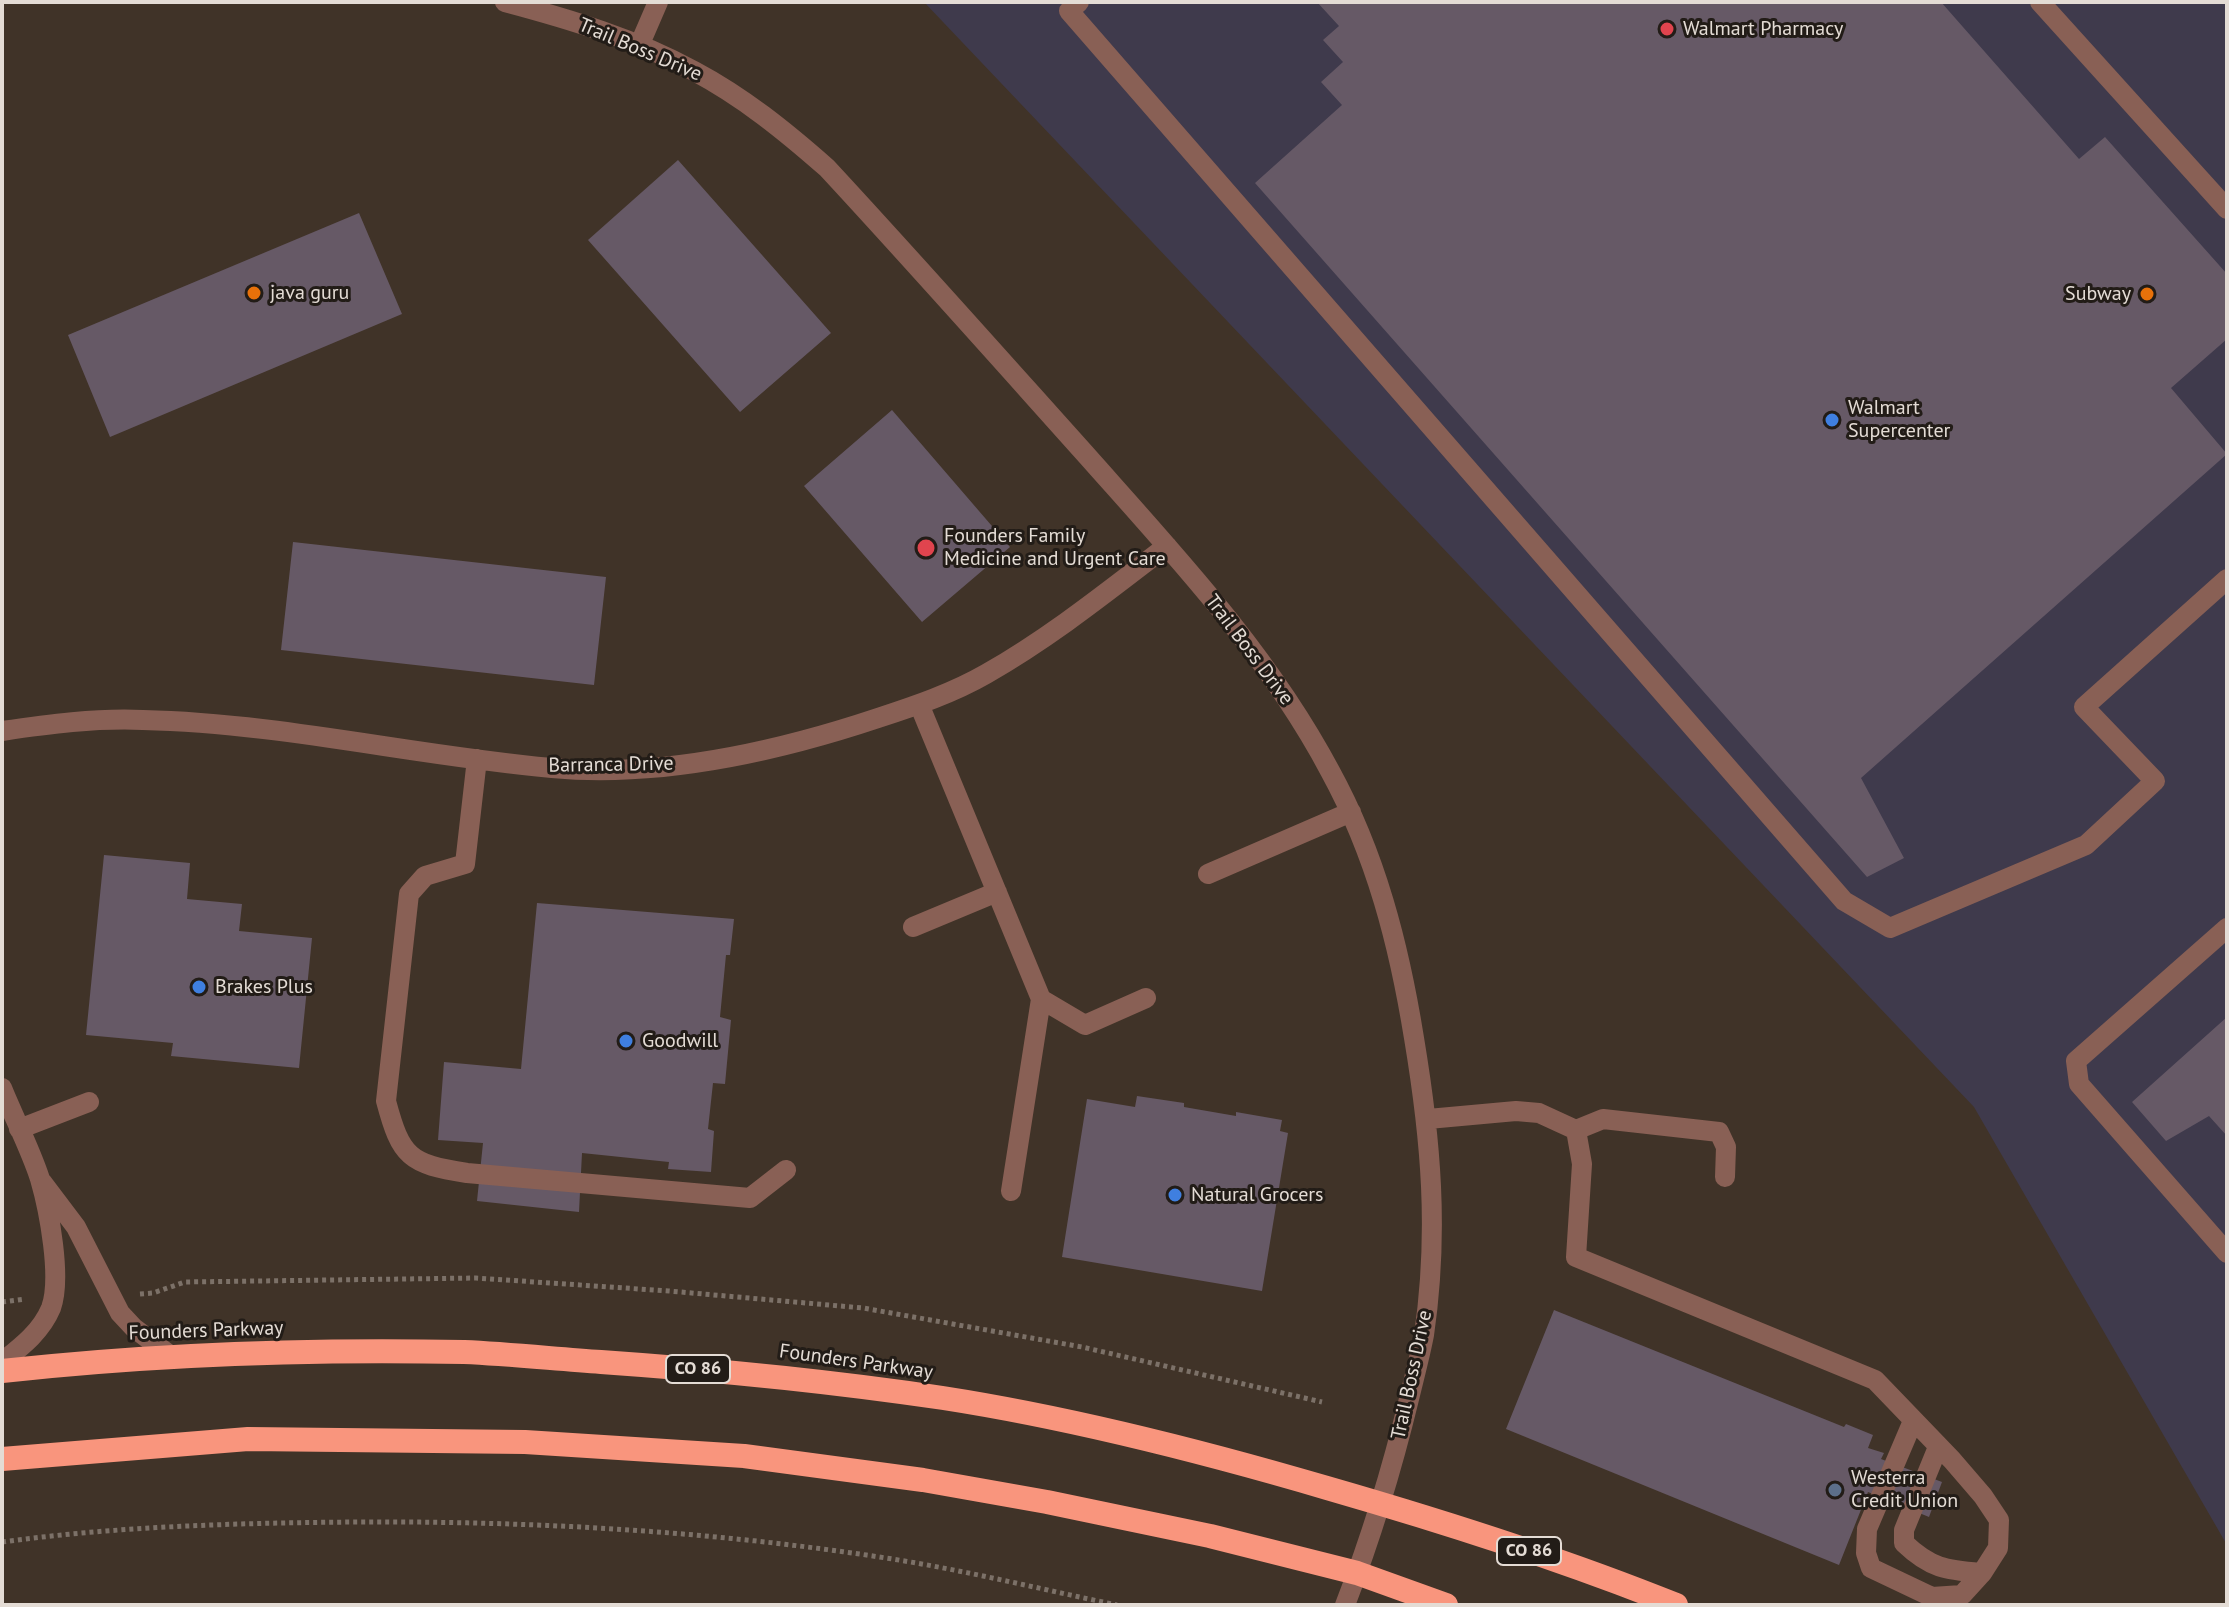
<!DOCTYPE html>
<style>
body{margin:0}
#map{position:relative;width:2229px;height:1607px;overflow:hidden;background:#403328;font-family:"PT Sans",sans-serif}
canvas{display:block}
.frame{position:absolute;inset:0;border:4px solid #e4dcd5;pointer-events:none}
</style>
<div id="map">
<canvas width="2229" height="1607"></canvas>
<div class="frame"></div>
</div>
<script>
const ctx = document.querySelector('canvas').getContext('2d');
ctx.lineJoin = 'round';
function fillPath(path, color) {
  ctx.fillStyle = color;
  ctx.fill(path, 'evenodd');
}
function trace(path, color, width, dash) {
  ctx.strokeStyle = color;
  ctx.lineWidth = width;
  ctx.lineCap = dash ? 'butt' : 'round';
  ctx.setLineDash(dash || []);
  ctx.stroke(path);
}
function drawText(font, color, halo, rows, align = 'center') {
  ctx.font = font + ' "PT Sans",sans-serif';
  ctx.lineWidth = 6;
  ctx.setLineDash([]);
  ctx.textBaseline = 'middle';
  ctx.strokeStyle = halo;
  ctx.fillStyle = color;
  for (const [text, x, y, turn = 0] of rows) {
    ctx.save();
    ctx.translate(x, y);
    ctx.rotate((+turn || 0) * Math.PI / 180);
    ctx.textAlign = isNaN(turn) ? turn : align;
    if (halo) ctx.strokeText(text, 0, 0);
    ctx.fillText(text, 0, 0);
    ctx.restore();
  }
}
fillPath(new Path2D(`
 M924 2H2227V1545L1974 1107Z`), '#3f3a4c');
fillPath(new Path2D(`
 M1317 2H1941L2079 159 2105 137 2227 274V339L2171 388 2227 454 1861 778 1904 858 1867 877 1255 183 1342 105 1321 82 1343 62 1323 40 1339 26Z
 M678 160 831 333 740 412 588 240Z
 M359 213 402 314 110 437 68 335Z
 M892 410 1010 547 922 622 804 486Z
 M293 542 606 577 594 685 281 650Z
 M104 855 190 863 187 899 242 904 239 931 312 938 299 1068 171 1056 173 1043 86 1035Z
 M537 903 734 919 730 955H726L720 1017 731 1020 725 1084 713 1083 708 1129 714 1131 711 1172 668 1169 669 1162 582 1153 579 1212 477 1201 483 1143 438 1140 444 1062 521 1069Z
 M2227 1017V1136L2209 1116 2166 1141 2132 1102Z
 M1137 1096 1184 1103V1107L1236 1116V1112L1282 1120 1280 1131 1288 1133 1262 1291 1062 1257 1087 1099 1135 1107Z
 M1554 1310 1844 1427 1846 1424 1873 1435 1868 1448 1884 1453 1881 1459 1942 1482 1929 1517 1868 1492 1839 1565 1506 1429Z`), '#665966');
trace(new Path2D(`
 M140 1294 153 1293 185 1282 476 1278 669 1291 863 1308 1082 1347 1322 1402
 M2 1302 25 1299
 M2 1542C120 1526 238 1523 357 1522 534 1521 711 1531 886 1558 964 1570 1040 1589 1117 1605`), '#7c7168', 5, [4, 4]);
trace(new Path2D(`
 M505 2C569 19 636 39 694 71 743 97 785 131 827 168 915 263 1001 360 1088 457 1175 555 1268 654 1330 771 1376 855 1399 945 1414 1038 1431 1140 1439 1232 1424 1335 1420 1356 1414 1378 1409 1399 1392 1469 1371 1538 1345 1605
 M1079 2 1069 11 1844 901 1890 928 2086 845 2155 781 2084 707 2227 579
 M2040 2 2227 209
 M639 46 658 2
 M919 704 1041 999 1085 1025 1146 998
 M2 731C49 724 95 718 143 720 280 723 416 756 552 768 660 778 776 752 878 718 915 706 953 693 986 674 1051 637 1108 591 1167 546
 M477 759 465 864 425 876 409 894 386 1101C401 1157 409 1164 467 1173L750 1198 786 1170
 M1208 874 1351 812
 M913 927 997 892
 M2227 928 2076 1061 2079 1084 2227 1253
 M2 1088C14 1118 30 1148 40 1179 49 1210 62 1278 51 1308 41 1332 21 1347 2 1362
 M1428 1119 1516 1111 1539 1113 1576 1130 1603 1119 1719 1132 1726 1147 1725 1177
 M19 1129 89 1102
 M1576 1130 1582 1164 1576 1257 1875 1380 1952 1460 1983 1496 1999 1520 1998 1548 1982 1573C1947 1570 1931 1569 1904 1543V1530L1938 1447
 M42 1182 76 1227 120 1313 134 1328 171 1356
 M1011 1191 1041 999
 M1913 1421 1867 1529 1866 1553 1871 1568 1932 1597 1962 1595 1982 1573`), '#896055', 20);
trace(new Path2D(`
 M2 1371C156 1354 310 1349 464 1352 510 1354 556 1359 601 1362 716 1370 829 1381 943 1398 1072 1418 1201 1451 1327 1488 1445 1522 1562 1559 1676 1605
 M2 1459 248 1439 525 1442 744 1456 923 1480 1047 1502 1210 1536 1357 1573 1446 1605`), '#f9957d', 24);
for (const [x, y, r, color] of [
 [1667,29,8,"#e0444e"],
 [254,293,8,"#e8710a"],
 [2147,294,8,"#e8710a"],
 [1832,420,8,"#3f7fe0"],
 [926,548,10,"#e0444e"],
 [199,987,8,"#3f7fe0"],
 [626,1041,8,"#3f7fe0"],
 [1175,1195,8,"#3f7fe0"],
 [1835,1490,8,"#5c6f8a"]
]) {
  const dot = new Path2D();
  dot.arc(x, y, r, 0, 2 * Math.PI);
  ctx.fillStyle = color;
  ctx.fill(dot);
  trace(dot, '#221c17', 3);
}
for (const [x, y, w] of [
 [698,1369,64],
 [1529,1551,64]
]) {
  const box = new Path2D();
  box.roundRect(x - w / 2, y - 14, w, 28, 6);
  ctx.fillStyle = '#221c17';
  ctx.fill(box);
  trace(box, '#e4dcd5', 2);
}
drawText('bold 18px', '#e4dcd5', null, [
 ["CO 86",698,1369],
 ["CO 86",1529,1551]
]);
drawText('20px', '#e4dcd5', '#221c17', [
 ["Walmart Pharmacy",1683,29],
 ["java guru",270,293],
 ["Subway",2131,294,"right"],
 ["Walmart",1848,408],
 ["Supercenter",1848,431],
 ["Founders Family",944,536],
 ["Medicine and Urgent Care",944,559],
 ["Brakes Plus",215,987],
 ["Goodwill",642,1041],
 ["Natural Grocers",1191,1195],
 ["Westerra",1851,1478],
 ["Credit Union",1851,1501]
], 'left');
drawText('20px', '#e4dcd5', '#221c17', [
 ["Trail Boss Drive",640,50,23],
 ["Trail Boss Drive",1249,650,53],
 ["Barranca Drive",611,765,-1],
 ["Founders Parkway",206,1331,-2],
 ["Founders Parkway",856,1362,8],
 ["Trail Boss Drive",1412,1375,-78]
]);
</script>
